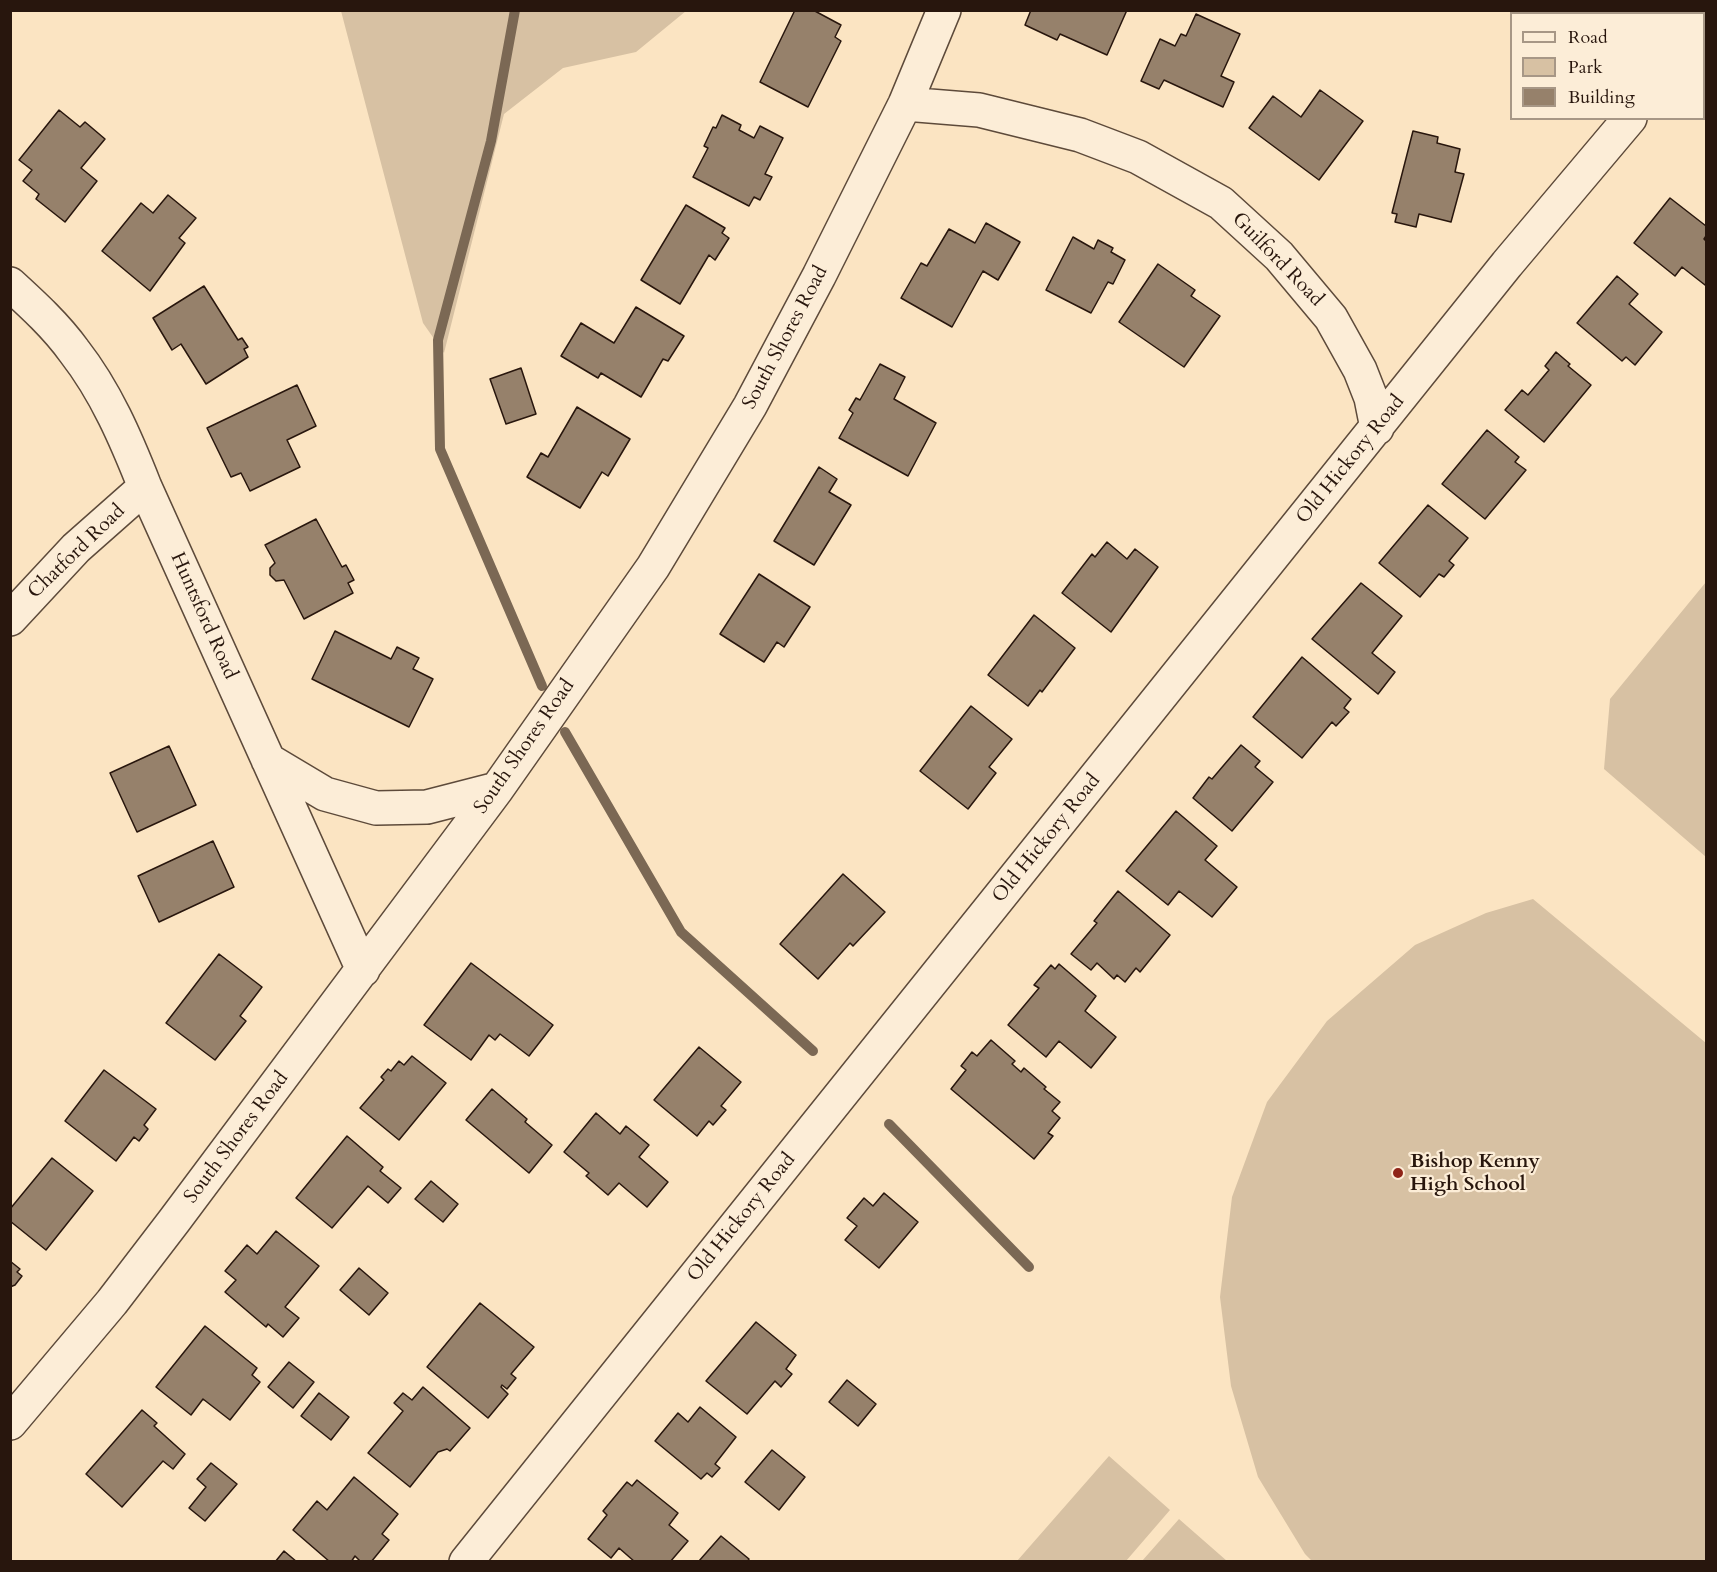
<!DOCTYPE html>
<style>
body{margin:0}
#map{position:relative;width:1717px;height:1572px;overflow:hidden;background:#fbe4c2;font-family:Cardo,serif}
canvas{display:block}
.frame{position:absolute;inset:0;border:12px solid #28160d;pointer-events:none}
.legend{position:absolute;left:1510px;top:12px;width:195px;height:108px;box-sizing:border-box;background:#fcedd7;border:2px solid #a79786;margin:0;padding:8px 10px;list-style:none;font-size:18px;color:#28160d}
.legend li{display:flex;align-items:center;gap:12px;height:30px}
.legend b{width:30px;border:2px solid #a79786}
</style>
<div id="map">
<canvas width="1717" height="1572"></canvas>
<div class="frame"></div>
<ul class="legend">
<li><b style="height:8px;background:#fcedd7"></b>Road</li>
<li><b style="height:16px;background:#d7c1a3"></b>Park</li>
<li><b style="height:16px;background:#96816b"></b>Building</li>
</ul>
</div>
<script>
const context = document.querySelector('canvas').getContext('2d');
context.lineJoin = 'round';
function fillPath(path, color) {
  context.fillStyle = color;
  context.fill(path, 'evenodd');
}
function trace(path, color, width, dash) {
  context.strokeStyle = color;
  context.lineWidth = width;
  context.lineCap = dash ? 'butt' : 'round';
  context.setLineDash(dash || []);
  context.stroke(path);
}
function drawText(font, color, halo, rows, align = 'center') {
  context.font = font + ' Cardo,serif';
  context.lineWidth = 4.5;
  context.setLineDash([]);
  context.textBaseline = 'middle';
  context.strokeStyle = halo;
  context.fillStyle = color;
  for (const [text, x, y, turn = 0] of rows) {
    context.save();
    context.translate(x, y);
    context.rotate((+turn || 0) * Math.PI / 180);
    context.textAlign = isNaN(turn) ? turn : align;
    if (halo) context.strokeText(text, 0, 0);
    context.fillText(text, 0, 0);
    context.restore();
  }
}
fillPath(new Path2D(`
 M341,11H686L636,52L563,68L504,114L444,353L423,323Z
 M1706,582V857L1604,769L1610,699Z
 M1533,899L1706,1043V1561H1312L1305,1554L1258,1477L1231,1386L1220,1297L1232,1197L1267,1102L1327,1021L1415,945L1486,913Z
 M1109,1456L1170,1510L1126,1561H1017Z
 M1179,1519L1227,1561H1142Z`), '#d7c1a3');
trace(new Path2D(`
 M515,10L491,141L438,340L440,449L542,686
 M565,732L681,932L813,1051
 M889,1124L1029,1267`), '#7b6854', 10);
const building = new Path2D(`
 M795,10H813L841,25L835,37L841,41L808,107L760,82Z
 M1031,10H1127L1107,55L1060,34L1057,40L1025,25Z
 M1196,14L1240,34L1221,76L1234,82L1223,107L1164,80L1159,89L1141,81L1160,39L1175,46L1181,34L1186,36Z
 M1320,90L1363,121L1319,180L1249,128L1273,96L1301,117Z
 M59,110L80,127L85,122L105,139L81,168L97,181L65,222L36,199L39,194L23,181L32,170L19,160Z
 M722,115L741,125L739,130L754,138L760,126L783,138L765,174L772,177L760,200L754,197L749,206L693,177L708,148L704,146L713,127L716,128Z
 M1413,131L1438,137L1437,143L1460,149L1455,172L1464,174L1451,222L1419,214L1416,227L1395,222L1397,214L1392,213Z
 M168,195L196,218L179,238L185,243L150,291L102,251L141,203L153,213Z
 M1670,198L1706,226V236L1704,239L1706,241V283L1705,285L1682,267L1675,276L1634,243Z
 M686,205L725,228L722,233L729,238L715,260L709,255L680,304L641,280Z
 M986,223L1020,242L998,280L983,271L952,327L901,298L921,263L927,266L949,229L975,243Z
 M1073,237L1094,249L1098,240L1113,248L1111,252L1125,260L1113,284L1108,282L1091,313L1046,290Z
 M1158,264L1195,290L1191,296L1220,316L1184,367L1119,322Z
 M1617,276L1638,294L1629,304L1662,332L1635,365L1626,357L1622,361L1577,323Z
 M204,286L238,340L242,338L248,347L244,349L248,357L206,384L181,344L172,350L153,318Z
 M636,307L684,336L668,361L663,359L641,397L601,373L598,378L561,356L581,323L614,343Z
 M1556,352L1570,364L1568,366L1591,385L1544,442L1505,410L1522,390L1528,395L1549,370L1545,366Z
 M880,364L905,377L894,399L936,423L908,476L839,438L853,413L849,410L856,398L860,400Z
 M521,368L536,414L506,424L490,379Z
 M297,385L316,426L287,440L300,467L250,491L241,473L231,477L207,428Z
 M577,407L630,439L608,476L602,472L580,508L527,477L541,453L548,457Z
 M1487,430L1519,457L1515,462L1526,470L1485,519L1442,484Z
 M819,467L837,479L829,492L851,505L814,565L774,541Z
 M1428,505L1468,538L1449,561L1454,565L1444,577L1439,574L1420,597L1379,563Z
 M316,519L342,567L346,565L354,580L348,583L353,593L304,619L284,580L276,581L270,575V568L275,563L265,545Z
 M1107,542L1127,559L1135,549L1158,567L1111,632L1062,593L1092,554L1095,557Z
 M759,574L810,607L784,647L777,642L764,662L720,634Z
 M1361,583L1402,616L1372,653L1395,672L1378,694L1312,639Z
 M1034,615L1075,648L1042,692L1040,690L1028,706L988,675Z
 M335,631L391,659L397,647L419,658L413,669L433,679L409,727L312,679Z
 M1302,657L1351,699L1344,708L1349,712L1336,726L1332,722L1302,758L1253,717Z
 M971,706L1012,739L989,767L996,773L968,809L920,771Z
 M1241,745L1260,761L1255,767L1273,782L1232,831L1193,798L1209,777L1212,779Z
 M169,746L196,805L137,832L110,773Z
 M1176,811L1217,846L1205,860L1237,887L1212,917L1179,891L1168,905L1126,871Z
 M213,841L234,887L159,922L138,876Z
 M843,874L885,912L853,946L850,943L818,979L780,944Z
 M1118,891L1170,935L1140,972L1136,968L1125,982L1117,975L1114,979L1097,963L1091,970L1071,954L1097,923L1094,921Z
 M219,954L262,987L240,1016L246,1021L215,1060L166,1023Z
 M471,963L553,1025L529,1056L500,1034L495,1040L489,1035L471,1060L424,1025Z
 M1059,964L1096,996L1085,1011L1116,1037L1091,1068L1059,1041L1046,1057L1008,1025L1039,988L1034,985L1051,965L1055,969Z
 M991,1040L1015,1061L1012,1064L1021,1072L1024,1068L1046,1087L1044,1089L1060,1102L1052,1111L1060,1118L1048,1133L1053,1136L1034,1159L951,1089L966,1070L961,1066L972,1052L977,1056Z
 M699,1047L741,1082L721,1106L726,1110L713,1125L709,1121L697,1136L654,1100Z
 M412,1056L446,1083L399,1140L360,1108L384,1080L381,1077L388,1069L391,1071L399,1061L404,1065Z
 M104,1070L156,1109L144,1125L148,1129L139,1141L134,1137L116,1161L65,1121Z
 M492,1089L527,1119L525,1122L552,1145L529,1173L466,1120Z
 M596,1113L620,1134L626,1126L649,1145L639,1157L668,1182L647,1207L619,1183L608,1195L586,1176L589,1173L564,1152Z
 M347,1136L383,1167L380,1171L401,1188L388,1203L368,1186L332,1228L296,1198Z
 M52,1158L93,1191L46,1250L10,1221V1209Z
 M431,1181L458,1204L443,1222L415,1199Z
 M884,1193L918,1222L879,1268L845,1240L857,1226L847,1218L864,1198L873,1206Z
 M276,1231L319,1266L285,1307L299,1318L283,1337L268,1324L266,1327L225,1292L236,1280L225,1271L247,1245L257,1254Z
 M10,1261L20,1269L17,1272L22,1276L15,1285L10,1287Z
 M359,1268L388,1293L369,1315L340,1290Z
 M480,1303L534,1347L511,1374L516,1378L507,1389L502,1385L501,1387L508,1394L488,1418L427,1367Z
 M756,1322L796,1355L786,1369L792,1374L781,1387L775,1381L747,1414L706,1381Z
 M205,1326L257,1368L252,1375L260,1382L230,1420L203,1399L191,1415L156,1387Z
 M289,1362L314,1382L293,1408L268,1387Z
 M847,1380L876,1404L858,1426L829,1402Z
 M423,1387L470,1428L450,1451L447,1449L438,1452L410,1487L368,1453L403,1411L394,1403L403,1393L412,1400Z
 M319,1393L349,1417L331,1440L301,1416Z
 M700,1407L736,1437L715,1464L720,1468L712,1477L707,1473L701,1479L655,1441L678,1413L688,1422Z
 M142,1410L157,1423L154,1426L185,1454L173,1469L163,1461L122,1507L86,1474Z
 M772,1450L805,1477L779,1510L745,1482Z
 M211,1463L237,1484L205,1521L189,1508L206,1487L197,1479Z
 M354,1477L398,1514L382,1534L389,1540L371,1562H361L355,1556L351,1562H330L293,1530L317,1501L327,1510Z
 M637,1480L678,1513L669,1525L688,1541L670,1562H635L619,1548L611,1558L588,1539L607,1515L603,1511L627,1482L632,1486Z
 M721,1536L749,1559L747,1562L699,1561Z
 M284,1551L297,1562H275Z`);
fillPath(building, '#96816b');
trace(building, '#28160d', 1.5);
const minor = new Path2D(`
 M1696,14L1697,10
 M905,104L979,110L1080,135L1138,157L1221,203L1279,256L1331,318L1360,370L1371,398L1377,428
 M10,284C33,305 56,326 74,351C106,392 126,439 145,487L363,970
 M10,619L76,548L145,487
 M268,760L325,794L376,808L427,807L497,789
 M10,1423L112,1302L174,1221L497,789L653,567L750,406L819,276L905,104L944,10
 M466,1562L1507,264L1630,118`);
trace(minor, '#5d4a3a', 36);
trace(minor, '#fcedd7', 33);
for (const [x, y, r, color] of [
 [1398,1173,6,"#8f2418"]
]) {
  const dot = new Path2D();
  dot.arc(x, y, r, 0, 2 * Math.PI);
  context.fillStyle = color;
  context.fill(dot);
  trace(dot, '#fcedd7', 2);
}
drawText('20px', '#28160d', '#fcedd7', [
 ["Guilford Road",1277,260,46],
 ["South Shores Road",786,338,-62],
 ["Old Hickory Road",1351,460,-51],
 ["Chatford Road",77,552,-44],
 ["Huntsford Road",203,616,66],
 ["South Shores Road",525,747,-55],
 ["Old Hickory Road",1047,839,-51],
 ["South Shores Road",237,1138,-53],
 ["Old Hickory Road",742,1218,-51]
]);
drawText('bold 20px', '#28160d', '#fcedd7', [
 ["Bishop Kenny",1410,1162],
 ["High School",1410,1185]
], 'left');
</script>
